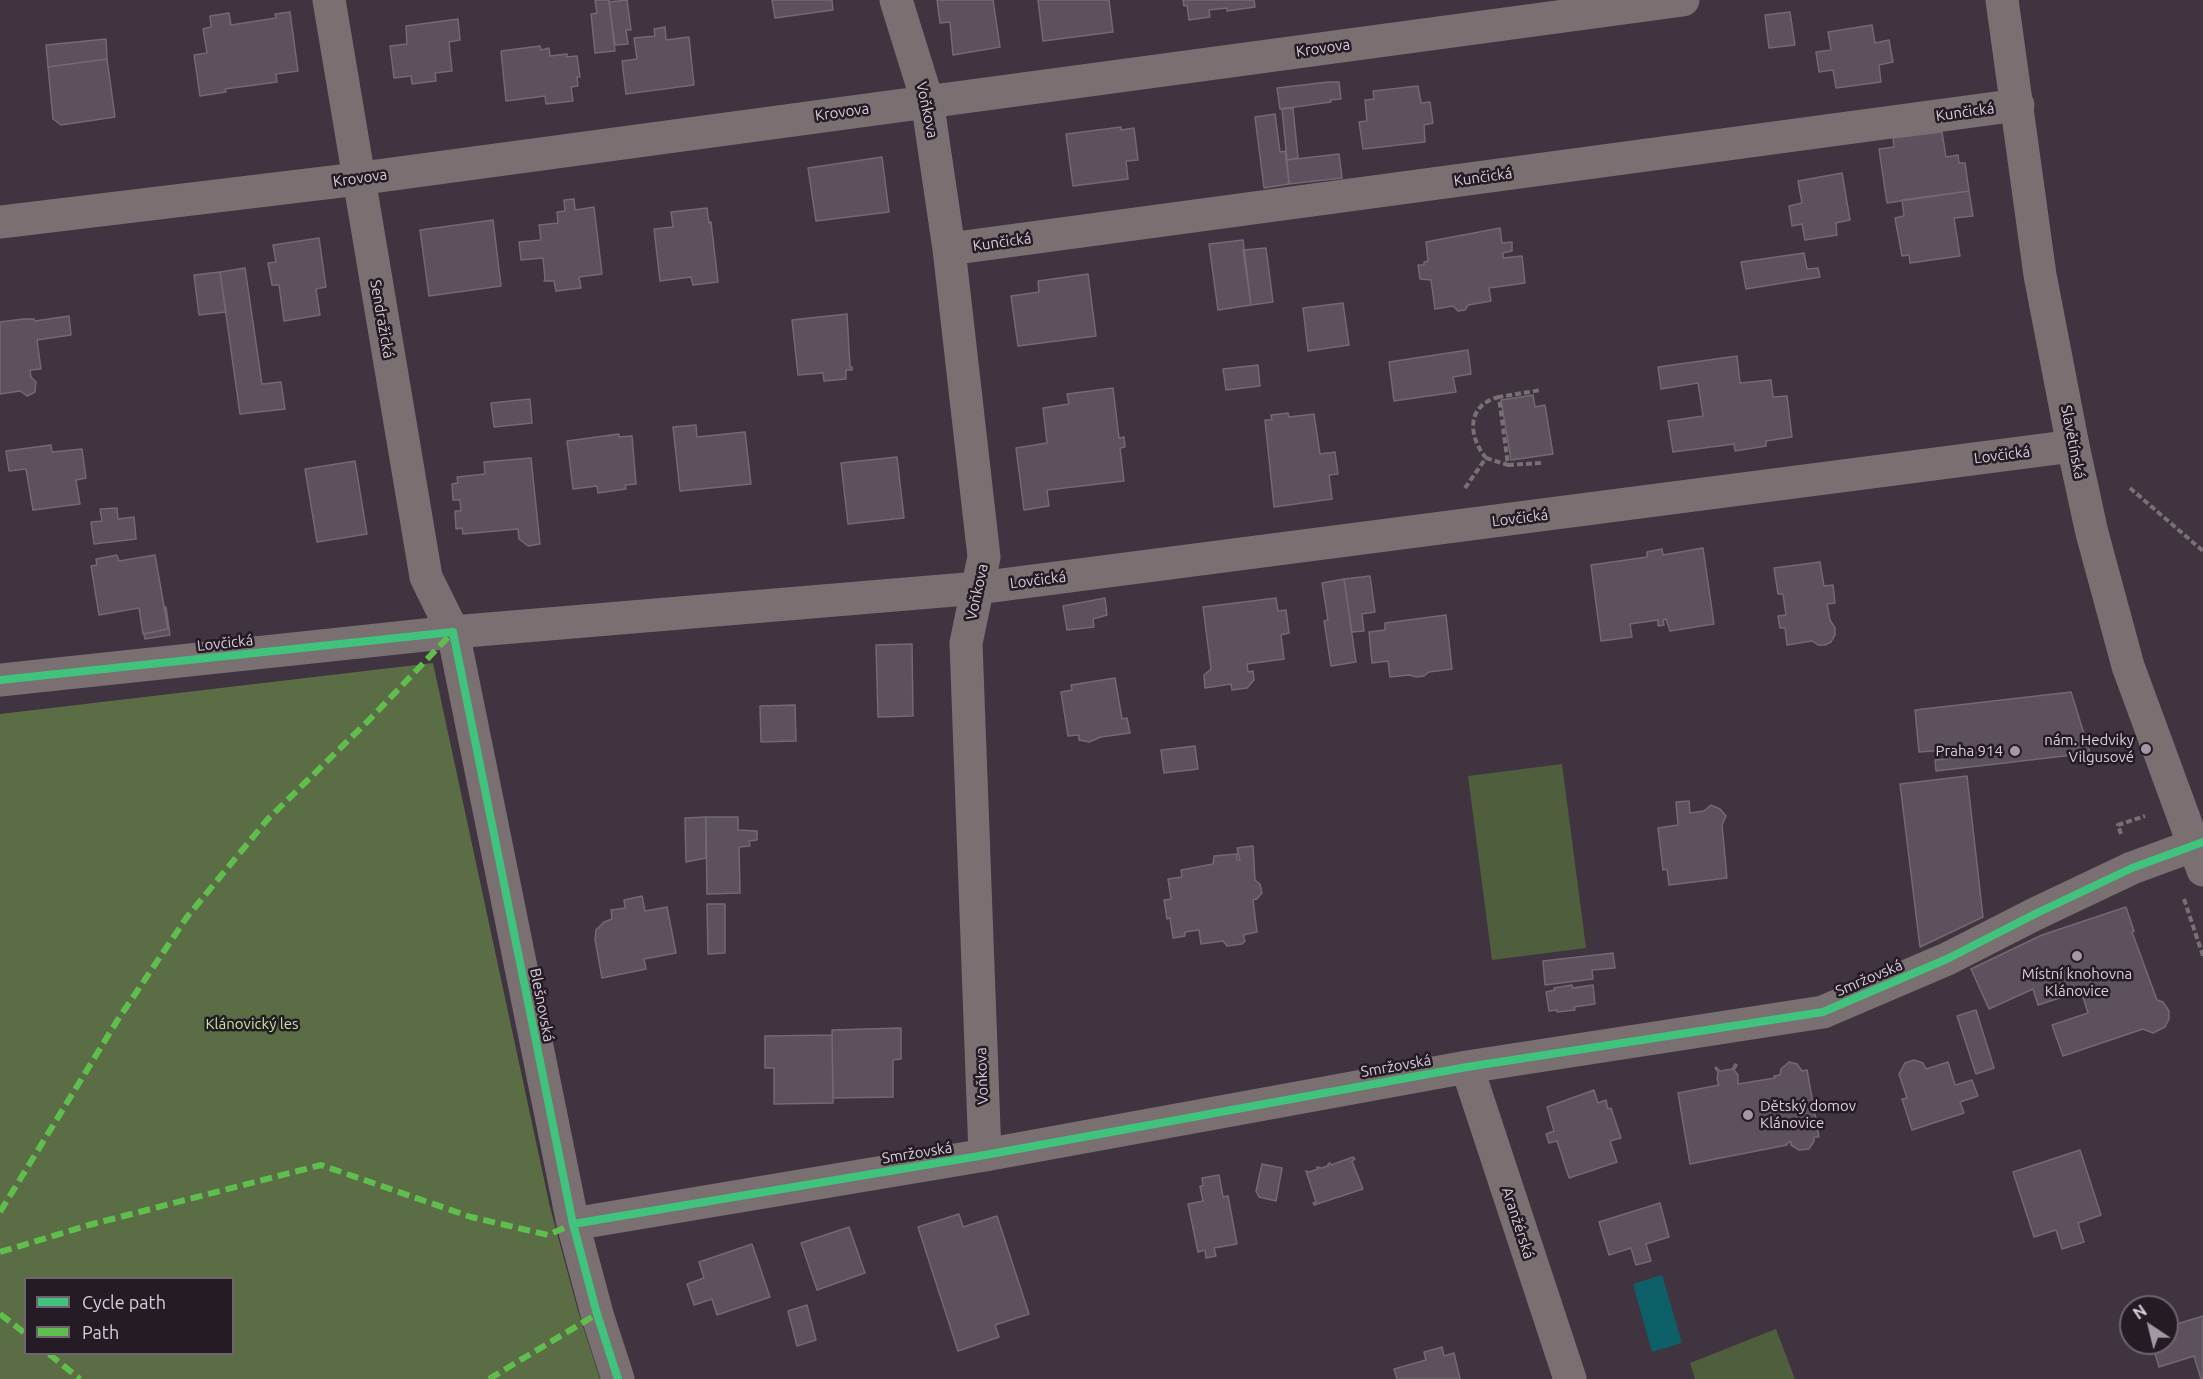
<!DOCTYPE html>
<meta charset="utf-8">
<style>
body{margin:0}
#map{position:relative;width:2203px;height:1379px;overflow:hidden;background:#403440;font-family:Ubuntu,sans-serif}
canvas{display:block}
.legend{position:absolute;left:24px;top:1277px;width:210px;height:78px;box-sizing:border-box;background:#251b25;border:2px solid #6e636e;margin:0;padding:8px 10px;list-style:none;font-size:18px;color:#dccedc}
.legend li{display:flex;align-items:center;gap:12px;height:30px}
.legend b{width:30px;border:2px solid #6e636e}
.north{position:absolute;left:2119px;top:1295px;width:60px;height:60px;box-sizing:border-box;background:#251b25;border:2px solid #6e636e;border-radius:50%;rotate:325deg;font-size:16px;font-weight:700;line-height:24px;text-align:center;color:#dccedc}
.north::after{content:'';display:block;margin:auto;width:21px;height:27px;background:#a598a5;clip-path:polygon(50% 0,100% 100%,50% 72%,0 100%)}
</style>
<div id="map">
<canvas width="2203" height="1379"></canvas>
<ul class="legend">
<li><b style="height:8px;background:#40c37c"></b>Cycle path</li>
<li><b style="height:8px;background:#5fbe4e"></b>Path</li>
</ul>
<div class="north">N</div>
</div>
<script>
const context = document.querySelector('canvas').getContext('2d');
context.lineJoin = 'round';
function fillPath(path, color) {
  context.fillStyle = color;
  context.fill(path, 'evenodd');
}
function trace(path, color, width, dash) {
  context.strokeStyle = color;
  context.lineWidth = width;
  context.lineCap = dash ? 'butt' : 'round';
  context.setLineDash(dash || []);
  context.stroke(path);
}
function drawText(font, color, halo, rows, align = 'center') {
  context.font = font + ' Ubuntu,sans-serif';
  context.lineWidth = 5;
  context.setLineDash([]);
  context.textBaseline = 'middle';
  context.strokeStyle = halo;
  context.fillStyle = color;
  for (const [text, x, y, turn = 0] of rows) {
    context.save();
    context.translate(x, y);
    context.rotate((+turn || 0) * Math.PI / 180);
    context.textAlign = isNaN(turn) ? turn : align;
    if (halo) context.strokeText(text, 0, 0);
    context.fillText(text, 0, 0);
    context.restore();
  }
}
fillPath(new Path2D(`
 M1562,764L1586,948L1492,960L1468,776Z
 M1776,1329L1795,1379H1695L1690,1363Z`), '#4f5e3d');
fillPath(new Path2D(`
 M433,663L550,1207L578,1311L600,1379H0V714ZM26,1278H232V1354H26Z`), '#5b6d45');
fillPath(new Path2D(`
 M1662,1275L1682,1343L1652,1352L1633,1284Z`), '#0d5f68');
const building = new Path2D(`
 M595,0H609L615,51L595,53L591,14L597,13Z
 M627,0L631,30H626L628,44L615,45L609,2Z
 M772,0H832L833,10L775,18Z
 M937,0H993L1000,47L953,55L950,22L940,23Z
 M1038,0H1109L1113,32L1043,41Z
 M1183,0H1254L1255,7L1227,11V8L1209,10L1210,17L1189,20L1187,5L1184,6Z
 M290,12L298,71L276,74L277,82L225,89L226,92L200,96L194,55L207,53L203,29L211,27L210,16L229,13L231,25L276,18L275,14Z
 M1790,12L1795,45L1769,48L1765,15Z
 M458,19L460,40L449,42L452,71L435,73L436,81L412,84L411,76L394,78L390,46L407,44L406,26Z
 M1872,25L1875,43L1889,40L1893,62L1879,65L1881,82L1836,88L1833,70L1819,72L1816,52L1831,50L1828,32Z
 M665,27L666,40L689,37L694,85L626,94L622,61L637,59L634,38L655,36L654,29Z
 M106,39L107,59L48,67L46,45Z
 M540,46L541,50L549,48L550,56L567,54V57L577,56L580,77H577L578,86L571,87L573,101L546,104L545,96L506,101L501,51Z
 M107,59L115,117L61,125L53,119L48,67Z
 M1328,82H1339L1341,99L1330,100L1331,102L1280,109L1277,88Z
 M1418,86L1421,103L1430,102L1433,123L1424,125L1425,142L1363,149L1359,122L1367,121L1365,100L1374,99L1373,91Z
 M1293,108L1298,158L1287,160L1282,109Z
 M1275,114L1280,152L1285,151L1289,184L1264,188L1255,117Z
 M1121,127V130L1134,128L1138,160L1126,161L1128,179L1073,186L1066,134Z
 M1942,132L1946,157L1958,155L1959,163H1965L1969,191L1887,203L1879,149L1894,147L1893,138Z
 M1339,154L1342,178L1289,184L1287,160Z
 M882,157L889,212L816,221L808,168Z
 M1842,173L1850,220L1836,223L1837,235L1805,240L1802,224L1792,226L1789,206L1802,203L1798,181Z
 M1969,191L1973,216L1954,218L1960,256L1910,263L1909,255L1902,256L1895,218L1904,216L1902,200Z
 M574,199L575,210L594,207L602,274L579,277L581,288L556,291L554,281H544L545,279L543,258L521,260L519,242L541,240L539,225L558,223L557,212L565,211L564,200Z
 M707,208L709,223L711,222L718,282L693,285L691,277L660,281L654,229L673,227L671,212Z
 M493,220L501,286L429,296L420,230Z
 M1500,228L1502,243L1512,242V251L1503,253V258L1522,256L1525,283L1489,288L1491,301L1468,305L1465,310L1458,311L1453,306L1435,309L1431,280L1420,279L1418,265H1424V262L1428,261L1426,242Z
 M319,238L326,287L316,289L320,315L284,321L279,285H272L268,263L276,262L273,245Z
 M1243,240L1251,305L1218,310L1209,244Z
 M1266,248L1273,302L1251,305L1243,250Z
 M1804,253L1807,269L1818,268L1820,277L1746,289L1741,262Z
 M245,268L262,384L281,382L285,409L240,414L220,272Z
 M220,272L226,312L199,315L194,275Z
 M1088,274L1096,336L1018,346L1011,296L1039,292L1038,281Z
 M1343,303L1349,345L1308,351L1303,308Z
 M847,314L850,367H852V370H846V379L824,381L823,373L798,375L792,320Z
 M69,316L71,335L37,340L41,369L30,370L31,377L36,382L35,392L27,396L20,391L0,394V322L23,319H34L35,321Z
 M1468,350L1471,374L1453,377L1456,392L1394,401L1389,362Z
 M1737,356L1740,383L1771,380L1773,397L1787,396L1792,437L1766,441V446L1735,451L1734,444L1673,452L1668,421L1703,416L1698,383L1661,389L1658,367Z
 M1258,365L1260,386L1226,390L1223,369Z
 M1113,388L1119,438L1124,437L1125,447L1120,448L1124,481L1047,490L1049,506L1024,510L1016,448L1047,443L1043,408L1069,404L1067,394Z
 M1533,395L1535,407L1545,405L1553,454L1511,460L1501,400Z
 M530,399L532,423L494,427L491,403Z
 M1288,413L1289,417L1314,414L1320,454L1335,452L1338,474L1329,475L1332,499L1274,507L1265,420H1272L1271,415Z
 M696,425L697,437L745,432L751,484L680,491L673,427Z
 M619,434V437L632,436L636,484L625,485L626,489L598,493L597,486L573,489L567,441Z
 M51,445L52,452L82,449L86,478L76,480L80,504L33,510L26,469L9,471L6,451Z
 M897,457L904,518L848,524L841,463Z
 M531,458L540,544L528,546L519,539L518,529L463,534L462,528L456,529L455,511H461L460,500H453L452,484L458,483L457,477L485,474L484,462Z
 M355,461L367,534L317,542L305,469Z
 M117,508L118,519L134,517L136,539L94,544L91,522L102,521L100,509Z
 M1703,548L1714,624L1670,631L1666,619L1663,620L1664,625L1658,626V620L1630,624L1632,637L1601,641L1591,565L1647,557V552L1662,549L1663,555Z
 M117,555L119,561L155,555L168,629L143,634L139,608L99,615L91,566L97,565L96,559Z
 M1820,562L1824,586L1833,585L1835,603L1827,604L1830,620L1835,628V635L1831,642L1825,645H1818L1812,641L1787,645L1785,628H1780L1778,616L1786,615L1783,594H1778L1774,568Z
 M1370,576L1375,612L1362,614L1364,631L1352,632L1344,579Z
 M1344,579L1356,662L1331,666L1324,621L1328,620L1322,583Z
 M1105,598L1107,615L1093,619L1094,627L1067,630L1063,606Z
 M1276,598L1278,611L1286,610L1289,633L1281,635L1284,659L1247,664L1248,672L1253,671L1254,680L1247,688L1232,690L1231,684L1205,688L1204,675L1211,669L1203,607Z
 M164,607H166L170,635L145,639L144,634L168,629Z
 M1446,615L1452,669L1429,672L1424,676L1416,677L1409,675L1390,677L1388,661L1372,663L1369,632L1385,630V623Z
 M912,644L913,716L878,717L876,645Z
 M1115,678L1122,719L1127,718L1130,733L1101,737L1089,742L1079,740V735L1068,736L1061,692L1072,690L1071,685Z
 M2071,692L2090,753L1936,771L1935,760L1947,759L1946,750L1919,752L1915,710Z
 M795,705L796,741L761,742L760,706Z
 M1195,746L1198,769L1164,773L1161,750Z
 M1967,776L1983,917L1920,947L1900,784Z
 M1689,801L1690,813L1704,811L1711,805L1720,809L1726,816L1722,825L1727,878L1669,885L1667,869L1663,870L1658,828L1678,825L1676,802Z
 M706,817H738V830L757,831V840L749,841L750,846L739,847L740,893L707,894Z
 M706,817V858L686,862L685,818Z
 M1253,846L1255,880L1260,884L1262,893L1257,899L1253,900L1257,932L1243,935L1245,941L1242,944L1227,946L1223,941L1201,944L1199,930L1185,932V936L1173,938L1170,918L1167,919L1164,900L1171,899L1168,879L1182,877L1181,870L1213,864L1214,856L1237,854V860H1240L1237,848Z
 M642,896L645,911L667,907L676,953L644,959L646,969L602,978L595,939L596,930L604,922L612,919L611,910L625,908L624,900Z
 M707,904H725V953L708,954Z
 M2126,907L2134,931L2132,932L2157,1000L2163,1002L2169,1011V1019L2165,1027L2153,1033L2143,1029L2063,1056L2052,1025L2088,1013L2081,991L2038,1005L2033,989L1989,1009L1971,969L2042,935Z
 M1613,953L1615,968L1592,970L1593,979L1545,985L1543,961Z
 M1572,985L1573,988L1593,985L1595,1004L1574,1007L1575,1010L1557,1012V1010L1549,1011L1546,992L1555,990L1554,988Z
 M1976,1010L1994,1068L1976,1074L1957,1016Z
 M901,1028V1059L893,1060V1097L833,1098L832,1030Z
 M832,1035L833,1103L774,1104V1068H765V1036Z
 M1914,1060L1923,1063L1926,1069L1948,1062L1955,1085L1972,1080L1978,1096L1960,1102L1964,1113L1912,1130L1902,1099L1907,1098L1899,1074L1905,1063Z
 M1789,1062L1797,1064L1802,1071L1807,1070L1819,1137H1814V1141L1809,1149L1799,1150L1791,1145V1142L1787,1143V1145L1690,1164L1678,1093L1719,1085L1717,1079L1718,1072L1715,1068L1716,1067L1720,1071L1732,1069L1735,1064L1737,1065L1734,1070L1738,1075V1084L1775,1078L1774,1076L1780,1075L1781,1069Z
 M1594,1090L1598,1103L1606,1100L1608,1109L1611,1108L1621,1138L1610,1141L1617,1162L1569,1178L1557,1141L1549,1143L1546,1134L1554,1131L1547,1107Z
 M2080,1150L2101,1215L2078,1223L2084,1242L2062,1249L2056,1230L2034,1237L2013,1172Z
 M1353,1157L1355,1159L1352,1161L1363,1189L1314,1205L1313,1203L1316,1202L1306,1171L1309,1172L1318,1169L1317,1167L1321,1168L1328,1166V1164L1330,1163L1331,1165Z
 M1262,1164L1282,1168L1276,1201L1259,1197L1256,1191Z
 M1219,1175L1223,1197L1228,1196L1237,1244L1214,1248L1216,1256L1206,1258L1205,1250L1198,1252L1188,1204L1203,1201L1200,1186H1203L1202,1178Z
 M1660,1203L1669,1237L1646,1244L1651,1261L1636,1265L1631,1248L1609,1255L1599,1222Z
 M959,1214L963,1227L997,1216L1029,1314L995,1325L999,1337L958,1351L918,1227Z
 M849,1227L865,1273L817,1290L801,1243Z
 M752,1244L770,1297L717,1315L712,1299L694,1305L687,1284L704,1278L699,1262Z
 M807,1305L816,1340L797,1346L788,1311Z
 M2203,1316V1379H2201L2194,1356L2159,1367L2152,1343H2167V1327Z
 M1442,1347L1444,1356L1454,1353L1460,1379H1397L1394,1369L1426,1360L1424,1352Z`);
fillPath(building, '#5d515d');
trace(building, '#736973', 1.5);
trace(new Path2D(`
 M1486,458L1508,465L1499,397L1541,390
 M1508,465L1541,463
 M1465,488L1486,458C1468,436 1466,405 1499,397
 M2130,488L2203,551
 M2121,834L2118,825L2145,816
 M2184,899L2203,956`), '#787073', 4, [6, 3]);
trace(new Path2D(`
 M329,0L426,577L453,632L573,1224L597,1314L618,1379
 M896,0L927,100L949,249L984,557L966,643L985,1155
 M0,222L341,181L1683,0
 M949,249L2018,105
 M0,680L453,632L978,588L2073,446
 M1467,1067L1570,1379
 M573,1224L985,1155L1467,1067L1823,1012L1947,959L2035,914L2132,868L2203,842`), '#7a7072', 33);
trace(new Path2D(`
 M2002,0L2040,275L2073,446L2092,533L2128,666L2203,870`), '#7a7072', 33);
trace(new Path2D(`
 M0,1212L117,1021L187,917L267,820L370,719L453,632
 M0,1252L89,1225L321,1165L471,1217L548,1235L573,1224
 M0,1314L26,1334
 M49,1354L80,1379
 M489,1379L597,1314`), '#5fbe4e', 6, [12, 6]);
trace(new Path2D(`
 M0,680L453,632L573,1224L597,1314L618,1379
 M573,1224L985,1155L1467,1067L1823,1012L1947,959L2035,914L2132,868L2203,842`), '#40c37c', 8);
for (const [x, y, r, color] of [
 [2146,749,6,"#a598a5"],
 [2015,751,6,"#a598a5"],
 [2077,956,6,"#a598a5"],
 [1748,1115,6,"#a598a5"]
]) {
  const dot = new Path2D();
  dot.arc(x, y, r, 0, 2 * Math.PI);
  context.fillStyle = color;
  context.fill(dot);
  trace(dot, '#251b25', 2);
}
drawText('15px', '#dccedc', '#251b25', [
 ["Krovova",1323,48,-8],
 ["Voňkova",927,110,78],
 ["Krovova",842,112,-8],
 ["Kunčická",1965,112,-8],
 ["Kunčická",1483,177,-8],
 ["Krovova",360,178,-8],
 ["Kunčická",1002,242,-8],
 ["Sendražická",382,319,80],
 ["Slavětínská",2073,442,79],
 ["Lovčická",2002,455,-7],
 ["Lovčická",1520,518,-7],
 ["Lovčická",1038,580,-7],
 ["Voňkova",977,592,-78],
 ["Lovčická",225,643,-6],
 ["Smržovská",1869,978,-23],
 ["Blešnovská",542,1005,79],
 ["Smržovská",1396,1066,-10],
 ["Voňkova",982,1076,-92],
 ["Smržovská",917,1153,-9],
 ["Aranžérská",1518,1223,72]
]);
drawText('15px', '#dccedc', '#251b25', [
 ["nám. Hedviky",2134,740],
 ["Vilgusové",2134,757],
 ["Praha 914",2003,751],
 ["Místní knohovna",2077,974,"center"],
 ["Klánovice",2077,991,"center"],
 ["Dětský domov",1760,1106,"left"],
 ["Klánovice",1760,1123,"left"]
], 'right');
drawText('15px', '#c3e79c', '#251b25', [
 ["Klánovický les",252,1024]
]);
</script>
